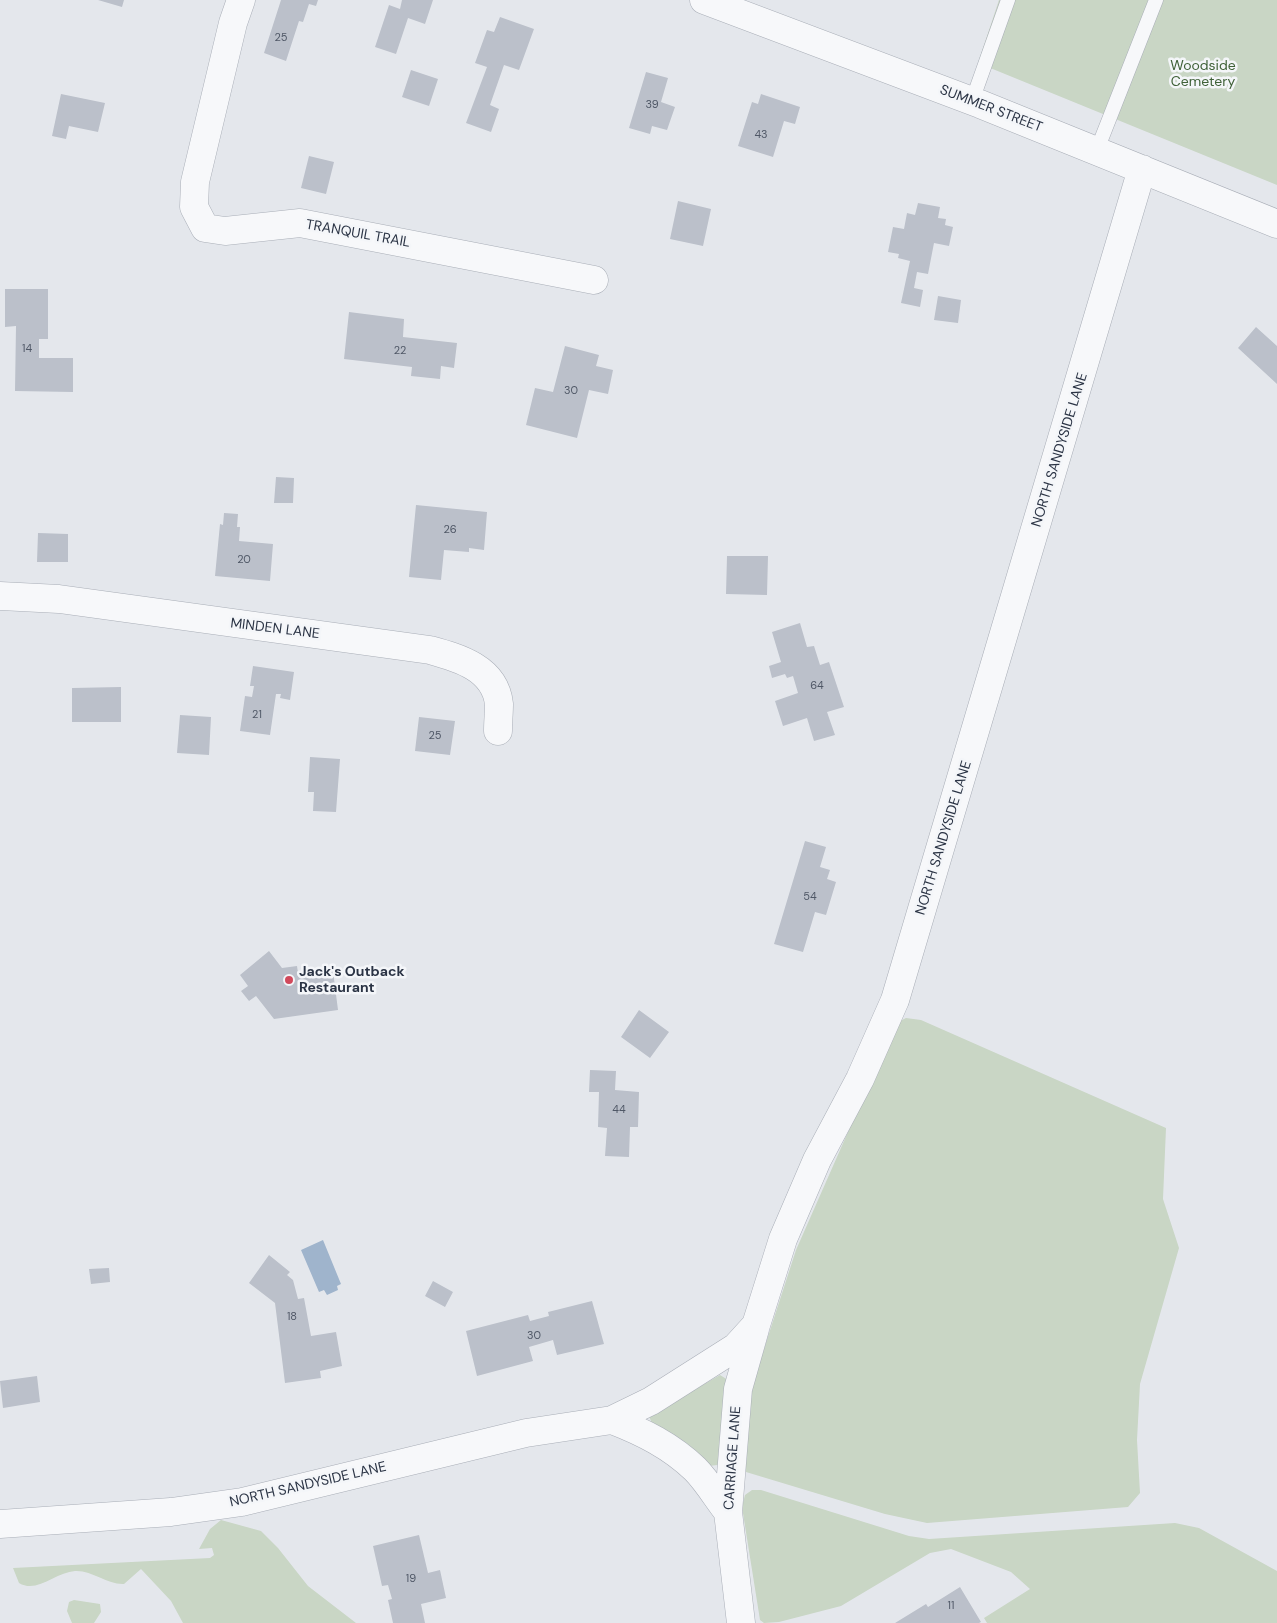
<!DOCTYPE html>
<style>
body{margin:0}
canvas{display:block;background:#e4e7ec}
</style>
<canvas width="1277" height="1623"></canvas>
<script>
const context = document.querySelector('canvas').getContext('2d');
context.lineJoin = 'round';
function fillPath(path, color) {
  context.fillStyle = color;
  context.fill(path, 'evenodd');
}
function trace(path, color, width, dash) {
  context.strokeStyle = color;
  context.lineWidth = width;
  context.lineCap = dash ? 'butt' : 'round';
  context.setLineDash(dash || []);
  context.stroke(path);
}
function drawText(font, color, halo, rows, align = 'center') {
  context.font = font + ' "DM Sans",sans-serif';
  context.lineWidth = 5;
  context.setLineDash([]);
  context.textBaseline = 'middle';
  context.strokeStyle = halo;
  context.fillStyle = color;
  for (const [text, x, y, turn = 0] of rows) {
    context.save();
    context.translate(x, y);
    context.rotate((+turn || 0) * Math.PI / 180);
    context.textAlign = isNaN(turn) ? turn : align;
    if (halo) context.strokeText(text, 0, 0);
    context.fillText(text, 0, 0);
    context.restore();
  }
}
fillPath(new Path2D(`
 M999,0H1277V185L978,63Z
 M906,1018L921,1020L1166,1128L1163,1199L1179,1248L1140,1384L1137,1440L1140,1493L1128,1507L927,1523L885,1514L746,1472L744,1453L753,1383L796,1250L896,1023Z
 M720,1375L728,1380L722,1461L718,1465L708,1466L653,1426L649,1416Z
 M752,1490H761L909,1536L929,1539L1175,1523L1199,1528L1277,1571V1623H987L984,1618L1030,1589L1011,1572L951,1549L930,1553L841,1606L779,1622L764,1623L760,1620L742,1507L745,1495Z
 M221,1520L261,1531L278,1548L308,1586L356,1623H183L171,1601L141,1569L124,1584C108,1585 92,1570 75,1571C56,1572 37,1594 19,1583L13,1568L210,1558L214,1555L212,1548L199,1549L210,1529Z
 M74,1600L100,1604L101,1612L94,1623H72L67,1611L69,1602Z`), '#c9d6c5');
fillPath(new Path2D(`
 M323,1240L341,1284L337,1286L338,1290L327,1295L324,1290L319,1292L301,1250Z`), '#9fb4cc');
fillPath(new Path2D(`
 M98,0H124L122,7Z
 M281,0H318L316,6L309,4L303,22L299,21L286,61L264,53Z
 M402,0H433L425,24L408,18L396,54L375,47L389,5L400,9Z
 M500,17L534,29L519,70L504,65L490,105L499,109L491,132L466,123L487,67L475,63L487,30L494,32Z
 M411,70L438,79L429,106L402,97Z
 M646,72L668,78L661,102L675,107L667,130L652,126L650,134L629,128Z
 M61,94L105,103L98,132L69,126L66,139L52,136Z
 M761,94L800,107L795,124L784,121L773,157L738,146L752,102L758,104Z
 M309,156L334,162L326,194L301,188Z
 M678,201L711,209L703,246L670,239Z
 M918,203L940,207L938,218L946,219L945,225L953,227L949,246L934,243L928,274L917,272L914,288L923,290L920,307L901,303L910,261L898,258L899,254L888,252L893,227L904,229L907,213L915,215Z
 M5,289H48V339H39V358H73V392L15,391L16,326L5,327Z
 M938,296L961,300L958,323L934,320Z
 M349,312L404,319L403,337L457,343L454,368L441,366L440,379L411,376L412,367L344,359Z
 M1256,327L1277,346V384L1238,348Z
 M565,346L599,355L596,366L613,370L608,394L589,390L577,438L526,425L535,388L553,392Z
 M276,477L294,478L293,503H274Z
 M416,505L487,512L484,550L469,548V552L444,550L441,580L409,577Z
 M224,513L238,514L237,527H240L239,541L273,544L270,581L215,576L220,524L223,525Z
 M38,533L68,534V562H37Z
 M727,556H768L767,595L726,594Z
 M800,623L807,647L814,646L820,665L829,662L844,707L827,712L835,735L814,741L807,718L783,726L775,701L798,693L793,676L787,678L785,674L772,678L769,666L781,662L772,632Z
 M253,666L294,672L290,700L280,698L281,694H276L270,735L240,731L245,696L252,697L254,686H250Z
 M121,687V722H72V688Z
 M180,715L211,717L209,755L177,753Z
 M419,717L455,721L450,755L415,751Z
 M310,757L340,759L336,812L313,811L314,792H308Z
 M805,841L826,847L820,867L830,870L827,879L836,882L826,915L815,912L803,952L774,944Z
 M269,951L282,968L297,966L298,973L333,971L338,1010L274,1019L256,996L249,1001L241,991L248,986L240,975Z
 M639,1010L669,1032L650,1058L621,1037Z
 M590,1070L616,1071L615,1090L639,1092L638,1127H630L629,1157L605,1156L607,1128L598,1127L599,1092H589Z
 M269,1255L290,1272L287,1275L293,1280L298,1299L304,1298L311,1336L336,1332L342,1366L320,1371L321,1378L285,1383L275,1303L249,1283Z
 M109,1268L110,1282L91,1284L89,1269Z
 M433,1281L453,1292L445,1307L425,1296Z
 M592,1301L604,1344L557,1355L553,1340L529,1347L533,1361L477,1376L466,1331L528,1315L530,1321L549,1316L548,1312Z
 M37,1376L40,1402L3,1408L0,1381Z
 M419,1535L428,1573L440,1570L446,1598L421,1604L425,1623H393L388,1600L392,1599L388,1585L382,1586L373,1546Z
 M960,1587L981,1622L979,1623H895L926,1604L928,1607Z`), '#bbc0ca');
const lane = new Path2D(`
 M972,101L1008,0
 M1097,150L1156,0`);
const street = new Path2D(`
 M241,0L233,23L195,182L194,207L205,228L225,231L300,223L594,280
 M704,0L980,104L1277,224
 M0,596L59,599L430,650C459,658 495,668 499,704C499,713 498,722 498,731
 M612,1420C643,1432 671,1446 695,1469C707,1481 717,1498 728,1512
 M0,1524L171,1512L242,1502L526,1433L612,1420L651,1401L736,1347L756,1325L783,1239L817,1160L860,1079L895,1000L1142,169
 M741,1623L728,1512L738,1389L755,1329`);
trace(lane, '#a9aeb7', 15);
trace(street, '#a9aeb7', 29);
trace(lane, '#f7f8fa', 14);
trace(street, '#f7f8fa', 28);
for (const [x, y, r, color] of [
 [289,980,5,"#d1495b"]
]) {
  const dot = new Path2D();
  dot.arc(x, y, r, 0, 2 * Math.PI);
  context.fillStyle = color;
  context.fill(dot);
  trace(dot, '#f4f6f9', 2);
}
drawText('11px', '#4f5766', null, [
 ["25",281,38],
 ["39",652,105],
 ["43",761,135],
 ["14",27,349],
 ["22",400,351],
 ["30",571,391],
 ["26",450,530],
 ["20",244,560],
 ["64",817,686],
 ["21",257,715],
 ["25",435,736],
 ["54",810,897],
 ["44",619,1110],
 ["18",292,1317],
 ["30",534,1336],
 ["19",411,1579],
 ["11",951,1606]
]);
drawText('14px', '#3f6138', '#f4f6f9', [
 ["Woodside",1203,66],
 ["Cemetery",1203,82]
]);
drawText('14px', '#2b3445', '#f4f6f9', [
 ["SUMMER STREET",991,109,21],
 ["TRANQUIL TRAIL",358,234,10],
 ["NORTH SANDYSIDE LANE",1060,450,-73],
 ["MINDEN LANE",275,629,7],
 ["NORTH SANDYSIDE LANE",944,838,-73],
 ["CARRIAGE LANE",733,1458,-86],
 ["NORTH SANDYSIDE LANE",308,1485,-13]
]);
drawText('bold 14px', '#2b3445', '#f4f6f9', [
 ["Jack's Outback",299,972],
 ["Restaurant",299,988]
], 'left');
</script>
